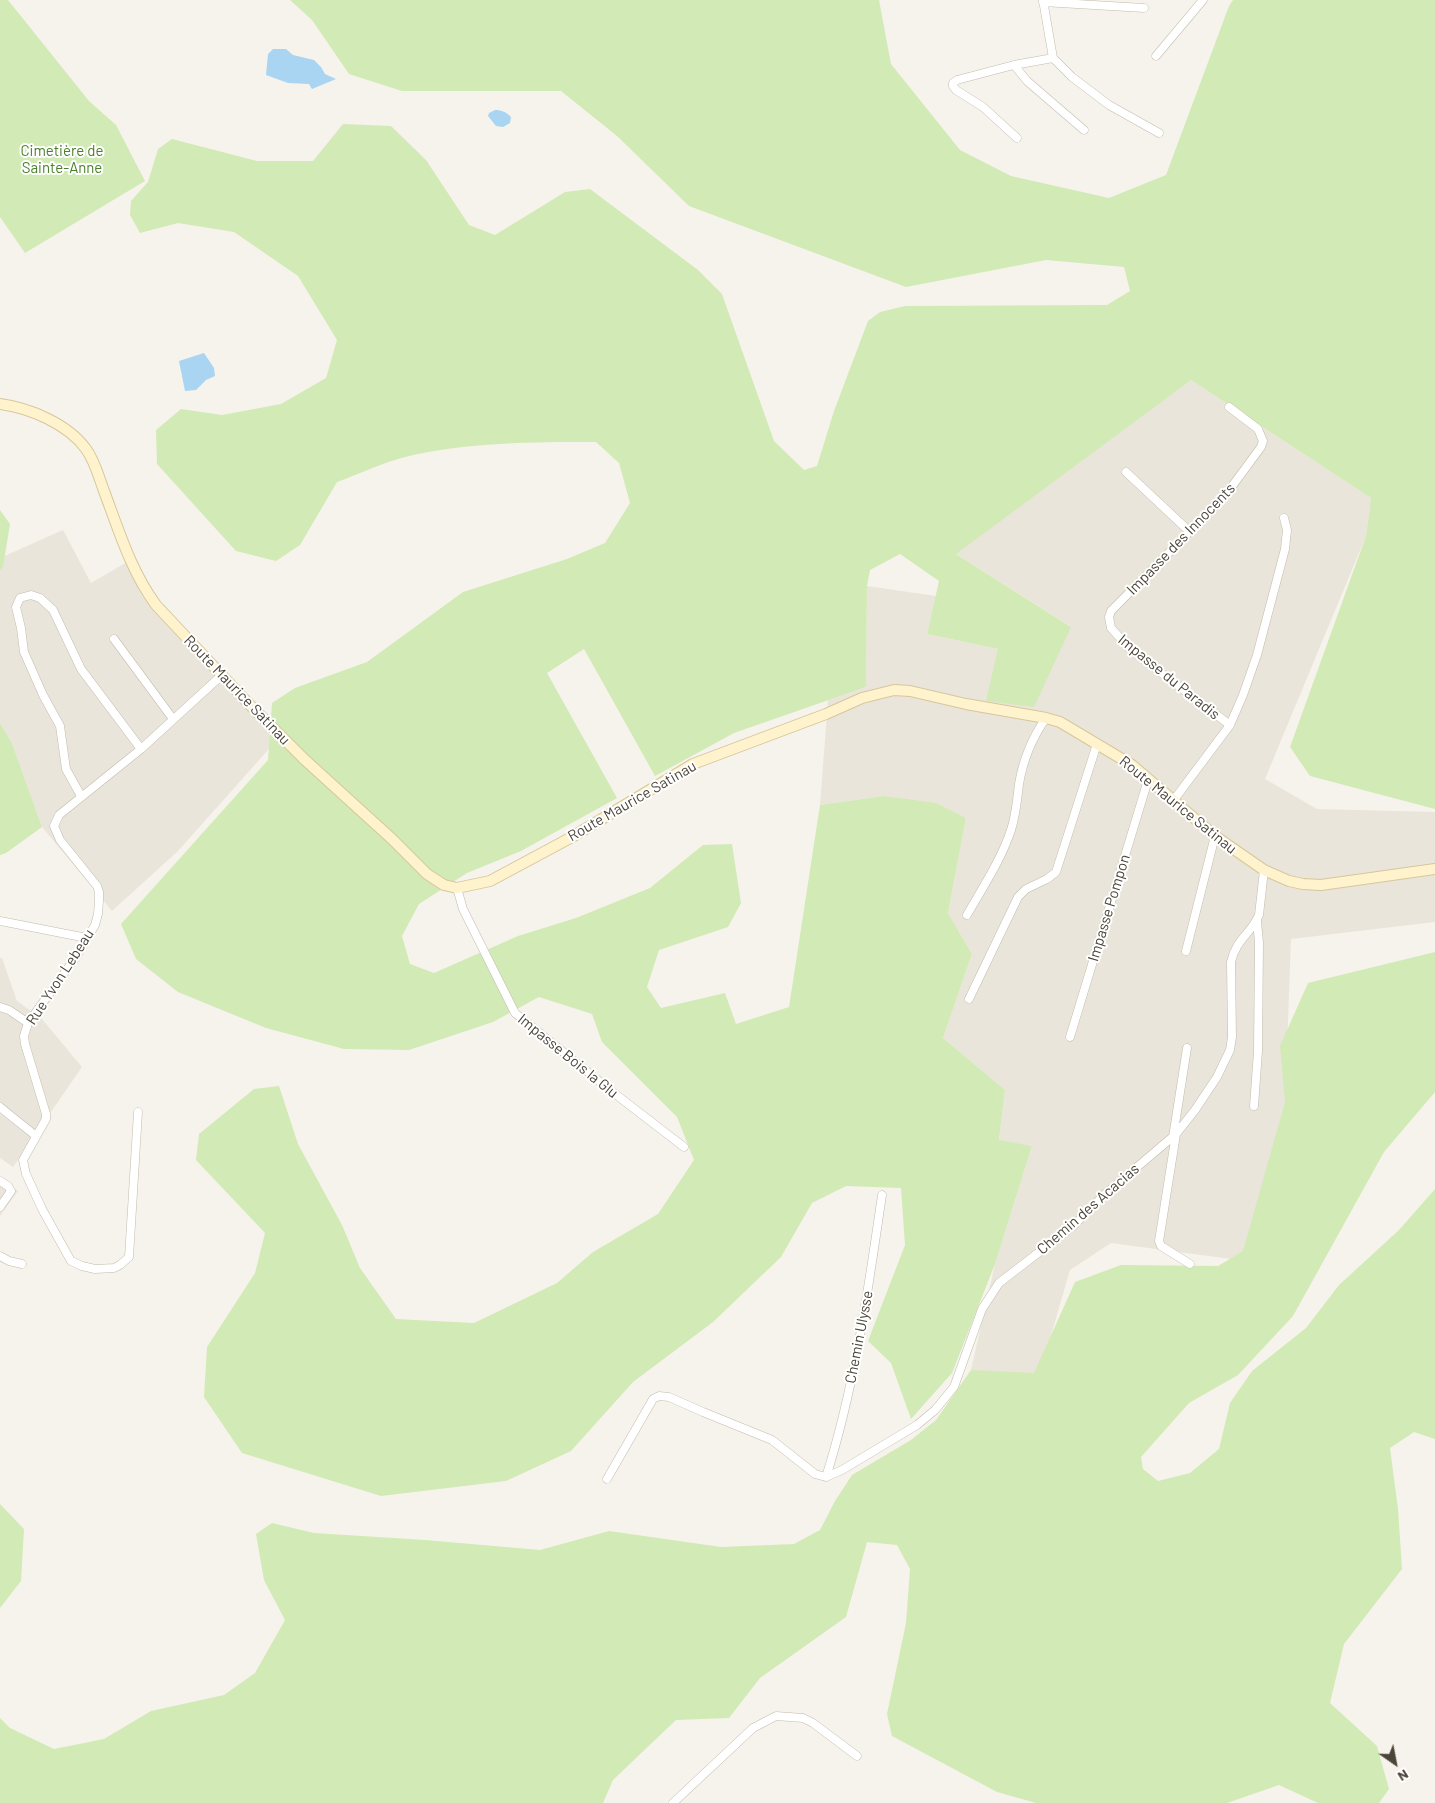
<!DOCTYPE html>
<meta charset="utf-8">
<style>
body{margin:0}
#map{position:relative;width:1435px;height:1803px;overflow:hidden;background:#f6f3ec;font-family:Barlow,sans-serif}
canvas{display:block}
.north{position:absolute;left:1370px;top:1738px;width:50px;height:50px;-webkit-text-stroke:4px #fff;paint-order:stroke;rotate:147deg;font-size:14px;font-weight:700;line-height:20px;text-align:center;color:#4b4439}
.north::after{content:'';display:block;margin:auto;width:18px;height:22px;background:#4b4439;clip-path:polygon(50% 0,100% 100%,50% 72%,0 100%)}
</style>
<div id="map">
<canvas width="1435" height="1803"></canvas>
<div class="north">N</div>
</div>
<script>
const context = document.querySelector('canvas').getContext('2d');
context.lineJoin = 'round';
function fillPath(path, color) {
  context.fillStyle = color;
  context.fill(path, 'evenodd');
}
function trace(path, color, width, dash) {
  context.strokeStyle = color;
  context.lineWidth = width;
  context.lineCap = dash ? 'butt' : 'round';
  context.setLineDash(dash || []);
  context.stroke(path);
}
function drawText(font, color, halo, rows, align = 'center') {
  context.font = font + ' Barlow,sans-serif';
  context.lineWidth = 4;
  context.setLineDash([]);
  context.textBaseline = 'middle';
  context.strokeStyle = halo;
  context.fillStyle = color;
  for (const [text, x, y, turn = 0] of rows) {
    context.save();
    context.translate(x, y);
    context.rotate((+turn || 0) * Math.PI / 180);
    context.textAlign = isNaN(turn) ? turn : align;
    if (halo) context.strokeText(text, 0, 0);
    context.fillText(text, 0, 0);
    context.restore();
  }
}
fillPath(new Path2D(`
 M1191,380L1371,498L1366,536L1265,779L1317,809L1435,812V922L1291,939L1285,1102L1246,1261L1111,1243L1070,1270L1038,1380L971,1370L995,1264L1032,1146L999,1141L1005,1090L943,1038L972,954L948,913L966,818L883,796L820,805L828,700L866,687L867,586L936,596L927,634L998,649L1070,626L950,550Z
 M63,530L91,583L127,562L142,596L276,741L178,851L112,911L42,827L12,743L0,723V558Z
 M0,958H2L17,1001L42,1019L82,1067L13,1167L0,1158Z
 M0,1180L18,1191L0,1216Z`), '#eae5da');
fillPath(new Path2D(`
 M0,0H8L89,101L116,125L145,181L25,253L0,217Z
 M290,0H879L891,64L960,150L1011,176L1109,198L1166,175L1229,6L1233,0H1435V809L1310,776L1290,747L1366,536L1371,498L1191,380L956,554L1071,627L1034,707L986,701L998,649L927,634L939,581L900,554L870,570L867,586L866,687L734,733L655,776L584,649L547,673L617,798L521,851L467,873L419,904L402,936L410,964L434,973L518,936L576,918L650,888L703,845L732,844L741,903L728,927L659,950L647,987L661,1008L725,993L736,1024L789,1007L820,805L883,796L936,803L966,818L948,913L972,954L943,1038L1005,1090L999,1140L1032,1146L995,1264L952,1373L911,1419L891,1363L868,1341L905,1245L901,1188L846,1186L812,1203L781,1257L713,1322L633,1382L571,1451L506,1481L381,1496L242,1453L204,1397L207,1347L255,1273L265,1233L196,1160L199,1134L254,1089L279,1086L298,1144L342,1225L360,1268L396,1319L474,1323L557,1283L593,1252L658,1214L694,1160L677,1117L602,1042L592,1014L539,997L493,1022L409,1050L344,1049L266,1028L178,992L136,959L121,924L268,760L272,703L295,688L367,662L463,592L567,559L605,543L630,503L619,463L596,442C532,442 468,442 405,457C382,463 359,474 337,482L300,545L276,561L236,551L157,464L156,430L181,409L222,415L281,404L326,378L337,340L298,276L234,232L178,223L140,233L130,215L131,201L148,182L158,149L172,139L257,161H313L343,124L391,126L426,160L469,225L495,235L565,192L590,189L698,270L722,294L774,441L804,470L817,466L834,411L868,321L880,312L905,306L1107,305L1130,291L1124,267L1046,260L906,287L689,206L617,136L561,91H402L349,74L312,20Z
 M0,510L10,524L3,567L0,570Z
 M0,723L12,743L42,827L6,853L0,855Z
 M1435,952V1092L1384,1152L1293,1316L1238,1375L1189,1403L1141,1457L1143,1469L1158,1481L1190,1473L1219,1449L1230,1403L1252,1371L1306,1328L1339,1285L1399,1230L1435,1189V1439L1414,1432L1390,1448L1398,1509L1402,1569L1344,1644L1330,1703L1377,1746L1389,1789L1379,1803H1318L1279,1785L1227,1803H1036L997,1792L892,1736L887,1714L906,1623L910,1569L897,1545L867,1542L846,1617L760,1678L729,1718L676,1720L613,1780L603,1803H0V1718L10,1728L54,1749L104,1739L151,1711L224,1695L255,1673L285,1620L264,1580L256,1534L272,1523L314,1533L425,1540L540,1550L609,1531L721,1547L794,1544L820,1530L835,1501L852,1475L911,1440L936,1420L971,1370L1034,1373L1075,1282L1121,1265L1218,1266L1243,1251L1285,1102L1280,1046L1308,983Z
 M0,1504L24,1529L21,1581L0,1608Z`), '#d2eab5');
fillPath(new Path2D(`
 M273,49H286L293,55L314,60L321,67L325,74L336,79L312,89L309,84L288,83L266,75L268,54Z
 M495,110C502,110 506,112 511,117L510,123L503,127L496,126L488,116L489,113Z
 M204,353L214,368L215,376L206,380L196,390L185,391L179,361Z`), '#a9d4f2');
const street = new Path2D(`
 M1043,0L1053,58L1072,77L1109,105L1159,133
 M1043,2L1144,8
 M1156,56L1203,0
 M1014,65L1027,81L1084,130
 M1017,138L983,107L956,90L953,86V83L957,80L1014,65L1053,58
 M1229,407L1258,429L1263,441L1261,447L1233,485L1212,509L1111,611L1109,617L1111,628L1131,650L1230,725
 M1126,472L1190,532
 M114,639L173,719
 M81,796L66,769L60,726L43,695L24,652L21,628L16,607L20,598L31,595L40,598L53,610L81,669L141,749
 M1173,801L1230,725L1243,695L1257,655L1285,549L1287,530L1284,518
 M457,888L463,909L515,1013L610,1090L684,1147
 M967,915C983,887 1001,860 1011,830C1016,815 1017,800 1019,784C1023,760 1032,738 1046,718
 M0,921L87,938
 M1186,951L1215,836
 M969,999L1018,897L1026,889L1047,879L1056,872L1097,744
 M0,1007L9,1010L28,1023
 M1070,1037L1148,780
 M1254,1106L1258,1051L1259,943L1257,921
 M0,1107L36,1136
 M138,1112L129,1257L120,1265L114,1268L95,1269L82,1266L71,1261L42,1209L26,1174L23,1160L46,1119V1114L25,1044L24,1036L28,1023L76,957L95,925L98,914L99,901V892L97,886L60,840L54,826L59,815L141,749L222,675
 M1176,1134L1159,1241L1161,1246L1190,1264
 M1173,1137L1187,1048
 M0,1181L8,1186L11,1191L0,1207
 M0,1256L9,1261L22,1264
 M826,1477C855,1386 868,1290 882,1195
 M607,1479L653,1399L659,1396L669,1397L703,1412L772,1440L815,1474L826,1477L842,1470L917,1425L935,1410L954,1387L982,1309L999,1283L1073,1226L1104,1195L1176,1134L1195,1110L1217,1077L1230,1050L1232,1037L1231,962C1236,939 1251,934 1259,915L1264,870
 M673,1803L753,1728L776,1716L803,1718L813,1723L857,1756`);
const secondary = new Path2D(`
 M0,404C30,408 68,424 86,449C95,461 99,478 104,491C119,531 131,571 156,605L248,703L304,759L392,839L427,874L444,885L457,888L490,881L572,837L693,764L826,714L862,698L894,690L910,691L966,704L1046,718L1060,722L1132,765L1215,836L1264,870L1289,881L1303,884L1321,885L1435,869`);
trace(street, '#c2bbae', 9);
trace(secondary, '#d6c79b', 12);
trace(street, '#fff', 8);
trace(secondary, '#fff3cd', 10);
drawText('15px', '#4a7f2a', '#fff', [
 ["Cimetière de",62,151],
 ["Sainte-Anne",62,168]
]);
drawText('15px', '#4b4439', '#fff', [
 ["Impasse des Innocents",1181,539,-46],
 ["Impasse du Paradis",1169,677,39],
 ["Route Maurice Satinau",237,690,46],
 ["Route Maurice Satinau",632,801,-30],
 ["Route Maurice Satinau",1178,805,39],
 ["Impasse Pompon",1109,908,-73],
 ["Rue Yvon Lebeau",60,977,-57],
 ["Impasse Bois la Glu",568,1056,39],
 ["Chemin des Acacias",1088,1209,-41],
 ["Chemin Ulysse",859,1337,-79]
]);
</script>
